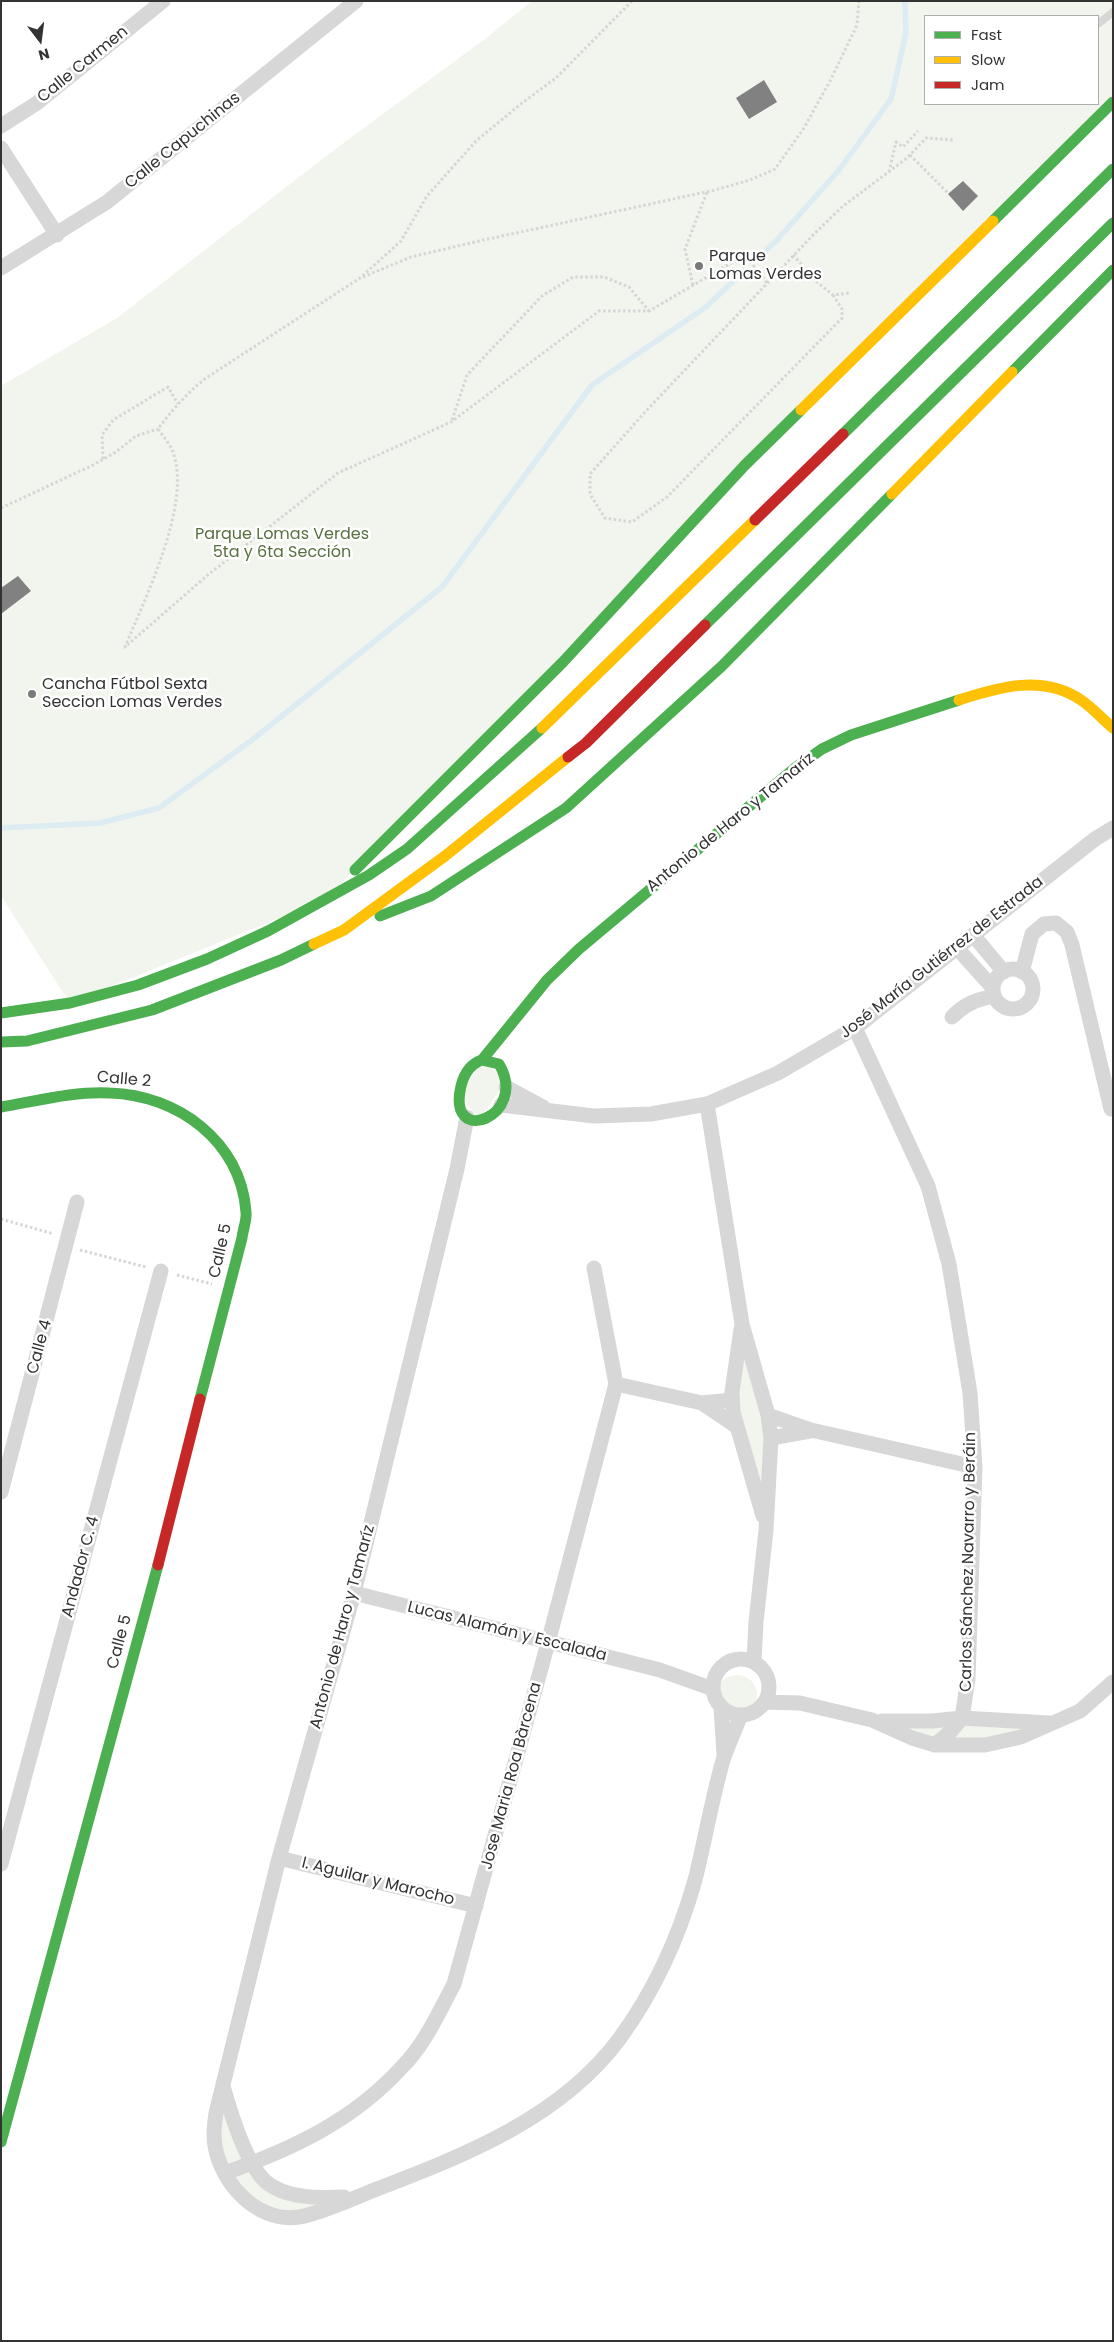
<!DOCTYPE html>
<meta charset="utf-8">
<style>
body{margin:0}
#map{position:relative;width:1114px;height:2342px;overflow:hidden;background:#fff;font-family:Poppins,sans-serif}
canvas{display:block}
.frame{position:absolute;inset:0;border:2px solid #333;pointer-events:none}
.legend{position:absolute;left:924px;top:15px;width:175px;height:90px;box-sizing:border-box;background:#fff;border:1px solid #adadad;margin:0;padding:6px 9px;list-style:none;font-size:15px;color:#333}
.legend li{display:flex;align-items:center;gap:10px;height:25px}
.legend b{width:25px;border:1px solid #adadad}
.north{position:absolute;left:15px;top:15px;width:50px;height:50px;-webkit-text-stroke:4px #fff;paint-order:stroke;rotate:165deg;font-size:14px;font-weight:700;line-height:20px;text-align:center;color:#333}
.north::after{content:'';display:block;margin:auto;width:18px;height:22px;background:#333;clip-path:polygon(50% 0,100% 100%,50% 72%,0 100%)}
</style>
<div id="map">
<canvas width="1114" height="2342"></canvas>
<div class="frame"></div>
<ul class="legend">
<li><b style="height:6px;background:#4caf50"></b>Fast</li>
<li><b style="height:6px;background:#ffc107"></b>Slow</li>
<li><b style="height:6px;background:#c62828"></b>Jam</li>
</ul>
<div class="north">N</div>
</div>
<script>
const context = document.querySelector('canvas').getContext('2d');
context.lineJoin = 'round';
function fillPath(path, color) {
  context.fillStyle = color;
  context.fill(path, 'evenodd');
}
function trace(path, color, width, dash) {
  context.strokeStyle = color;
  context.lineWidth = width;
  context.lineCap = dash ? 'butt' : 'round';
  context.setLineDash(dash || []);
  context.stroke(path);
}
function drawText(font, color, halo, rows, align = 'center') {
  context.font = font + ' Poppins,sans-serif';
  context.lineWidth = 5;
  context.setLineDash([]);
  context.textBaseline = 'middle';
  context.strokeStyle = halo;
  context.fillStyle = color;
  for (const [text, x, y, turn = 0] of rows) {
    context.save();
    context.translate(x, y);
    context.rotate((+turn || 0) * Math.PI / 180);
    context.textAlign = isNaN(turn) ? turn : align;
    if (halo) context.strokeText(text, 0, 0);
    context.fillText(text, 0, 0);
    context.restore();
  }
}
fillPath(new Path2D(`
 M532,1H1113V100L326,899L70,1003L1,896V386L117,318L338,147L485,39ZM925,16H1098V104H925Z
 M482,1060L506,1080L480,1120L460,1096Z
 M742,1324L768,1415L766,1530L736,1426Z
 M717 1695a20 20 0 1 1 40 0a20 20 0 1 1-40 0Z
 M872,1720L1053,1723L1021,1737L935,1745Z
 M222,2084L253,2163L284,2191L356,2197L298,2217L263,2211L225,2173L216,2113Z`), '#f1f5ed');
trace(new Path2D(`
 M759,257L777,240L839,170L891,99L906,33L905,1
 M1,828L100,823L159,808L252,740L442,587L592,385L706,307L745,270`), '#ddebf3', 5.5);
fillPath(new Path2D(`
 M764,80L777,102L749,119L736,98Z
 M963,181L978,196L963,211L948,194Z
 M18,576L31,591L1,614V588Z`), '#818181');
trace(new Path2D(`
 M632,1L556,78L522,103L476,141L427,196L401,241L360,278L206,378C187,393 172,410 158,429C163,436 170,444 173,452C192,504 145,598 125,647L209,574L338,473L451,422L599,311H649L745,255L767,283
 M910,155L948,193
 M889,172L896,142L903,147L918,131
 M793,255L817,282L833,295L849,293
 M363,277L411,257L479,241L715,190L750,180L775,169L804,128L831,79L857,25L859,1
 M693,285L685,249L707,192
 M833,295L842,309V318L667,497L632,522L605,518L590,494V474L645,412L814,234L843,206L907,158L926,138L954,140
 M452,420L467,375L542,296L573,277H604L629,287L649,311
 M103,459L102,435L113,420L168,387L178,404
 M1,508L93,465L116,452L136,436L158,429
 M1,1219L54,1234
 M80,1250L146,1267
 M177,1275L212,1284`), '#d6d6d6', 3, [2.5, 2.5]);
trace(new Path2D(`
 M1098,24L1113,12`), '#d7d7d7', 8);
trace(new Path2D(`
 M1,126L37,103L163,1
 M1,148L57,235
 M1,268L107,202L356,1
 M973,935L1004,972
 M957,948L993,988
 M993 989a20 20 0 1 1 40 0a20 20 0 1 1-40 0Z
 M1022,972L1032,934L1044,924L1056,923L1067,932L1072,945L1111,1109
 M952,1017C965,1004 975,1000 994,996
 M855,1028L928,1186L949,1264L970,1393L975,1467L968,1679L962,1718L950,1732L935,1745
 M506,1087L543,1107
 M707,1104L742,1324L768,1415L771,1438L766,1530L756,1622L754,1661
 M501,1105L594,1116L651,1114L707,1104L778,1073L855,1028L1095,839L1113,828
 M467,1117L457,1169L354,1593L279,1858L216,2113C215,2120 214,2127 214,2134C214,2176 254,2224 299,2217C320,2214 356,2197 377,2189C466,2155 562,2117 620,2038C655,1990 679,1937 695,1880C705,1840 712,1799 723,1760C728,1745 735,1730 741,1715
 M741,1329L732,1392L733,1412L763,1516
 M616,1384L702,1403L732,1400
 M702,1403L736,1426
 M768,1415L811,1430L975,1467
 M771,1438L810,1431
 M1,1492L77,1202
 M354,1593L660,1670L713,1689
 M713 1687a28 28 0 1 1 56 0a28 28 0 1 1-56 0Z
 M765,1702L800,1703L872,1720L912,1738L935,1745H985L1021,1737L1080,1711L1113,1682
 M721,1707L724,1754
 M882,1721H932L962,1718L1049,1723
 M279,1858L476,1906
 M1,1864L161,1271
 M223,2086C230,2111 246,2163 265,2181C285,2199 320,2198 344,2197
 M225,2173C292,2149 353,2121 402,2067C425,2044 439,2012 454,1984L548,1643L616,1384L594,1268`), '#d7d7d7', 15);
trace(new Path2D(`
 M993,221L1113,102
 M1012,372L1113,270
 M843,434L1113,169
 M705,625L1113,223
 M355,870L563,662L745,465L801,410
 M380,916L431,896L566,808L722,666L892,494
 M1,1013L70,1003L138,985L207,959L268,931L369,875L407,849L542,728
 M1,1042L27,1041L152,1010L281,960L314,944
 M482,1060L547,980L579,949L795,768L822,749L851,735L959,700
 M482,1060L499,1064C530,1116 446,1149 461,1086C464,1074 470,1064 482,1060Z
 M1,1107C37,1101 74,1091 110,1093C177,1095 241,1141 246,1212C247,1220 243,1229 242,1238L200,1399
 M1,2142L158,1565`), '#4caf50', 11);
trace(new Path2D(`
 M801,410L993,221
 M892,494L1012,372
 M959,700C999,687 1043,674 1081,700C1093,708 1102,719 1113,728
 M542,728L755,520
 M314,944L344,930L445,856L568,757`), '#ffc107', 11);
trace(new Path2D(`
 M755,520L843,434
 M568,757L586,743L705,625
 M158,1565L200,1399`), '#c62828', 11);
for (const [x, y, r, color] of [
 [699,266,5,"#7a7a7a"],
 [32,694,5,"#7a7a7a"]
]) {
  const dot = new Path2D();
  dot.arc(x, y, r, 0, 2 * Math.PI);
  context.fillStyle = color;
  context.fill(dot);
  trace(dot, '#fff', 2);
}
drawText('16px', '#333', '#fff', [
 ["Calle Carmen",83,65,-39],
 ["Calle Capuchinas",183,141,-39],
 ["Antonio de Haro y Tamaríz",731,823,-39],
 ["José María Gutiérrez de Estrada",942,958,-38],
 ["Calle 2",124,1080,5],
 ["Calle 5",221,1251,-77],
 ["Calle 4",40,1347,-75],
 ["Carlos Sánchez Navarro y Beráin",969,1562,-89],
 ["Andador C. 4",81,1567,-75],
 ["Antonio de Haro y Tamaríz",343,1627,-75],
 ["Lucas Alamán y Escalada",507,1632,14],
 ["Calle 5",120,1642,-75],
 ["Jose Maria Roa Bàrcena",512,1776,-75],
 ["I. Aguilar y Marocho",378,1882,14]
]);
drawText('16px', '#333', '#fff', [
 ["Parque",709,257],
 ["Lomas Verdes",709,275],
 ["Cancha Fútbol Sexta",42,685],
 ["Seccion Lomas Verdes",42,703]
], 'left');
drawText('16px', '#56703f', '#fff', [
 ["Parque Lomas Verdes",282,535],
 ["5ta y 6ta Sección",282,553]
]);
</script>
